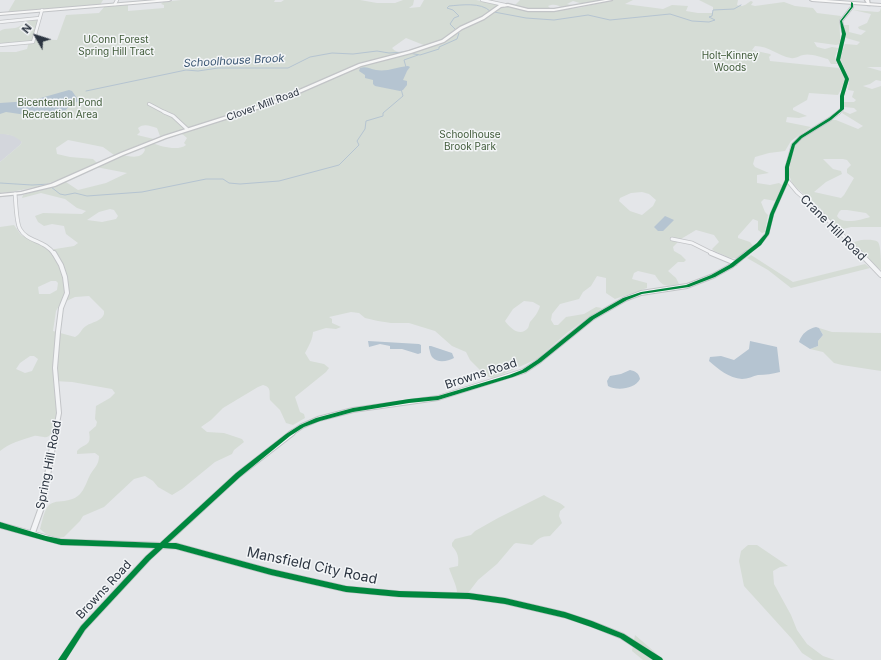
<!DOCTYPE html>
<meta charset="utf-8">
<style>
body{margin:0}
#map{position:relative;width:881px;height:660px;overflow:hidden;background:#e4e6e9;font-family:Inter,sans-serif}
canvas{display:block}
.north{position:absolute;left:16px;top:16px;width:40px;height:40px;-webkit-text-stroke:3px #f3f5f7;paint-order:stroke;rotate:309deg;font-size:11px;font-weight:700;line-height:16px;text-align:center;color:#2c3541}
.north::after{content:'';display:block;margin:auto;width:14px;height:18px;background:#2c3541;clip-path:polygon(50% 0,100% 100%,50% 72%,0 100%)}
</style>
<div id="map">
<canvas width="881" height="660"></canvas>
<div class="north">N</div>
</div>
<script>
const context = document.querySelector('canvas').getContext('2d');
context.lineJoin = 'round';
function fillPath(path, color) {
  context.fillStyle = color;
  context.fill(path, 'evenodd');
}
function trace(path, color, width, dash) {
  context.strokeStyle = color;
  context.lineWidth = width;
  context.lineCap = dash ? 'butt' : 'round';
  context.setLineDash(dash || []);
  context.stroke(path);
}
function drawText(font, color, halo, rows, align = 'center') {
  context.font = font + ' Inter,sans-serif';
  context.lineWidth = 3;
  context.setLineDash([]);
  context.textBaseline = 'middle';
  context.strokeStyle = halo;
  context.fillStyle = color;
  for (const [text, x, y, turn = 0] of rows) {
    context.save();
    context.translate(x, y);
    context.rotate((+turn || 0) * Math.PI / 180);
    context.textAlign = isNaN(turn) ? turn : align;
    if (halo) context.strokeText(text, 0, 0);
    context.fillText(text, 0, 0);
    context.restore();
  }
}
fillPath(new Path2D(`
 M0,133L11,135L20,138L22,142L20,145L0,162Z`), '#d3d6dc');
fillPath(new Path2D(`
 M15,0H103L100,5L8,12Z
 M181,0H275L274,2H281L284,0H360L377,3H395L403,0H414L413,5L409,8L420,7L424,0H476L523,10L546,11L578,8L613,0H633L625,4L663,9L672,5L688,6L686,11L698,13H713V7L699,0H738L737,5C743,8 746,4 751,1L753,2L751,5L755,6L784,2L795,6L813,8L817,13L841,16C838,25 841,34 840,44L836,45L814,42L817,47L825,49L832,47L838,48L835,57L837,64H831L828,59C821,57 810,53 803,55C799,56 795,59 791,58C778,56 769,46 755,46L752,50L770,54L771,55L769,57L770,61L839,68L846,80L838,95L809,93L807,100L793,108V110L807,116L799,118L787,117L786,122L811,127L791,141L785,151L769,153L755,157L753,164L755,167L769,173L757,175V183L770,185L779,183L782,185L776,201L764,199L761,202L765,212L768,215L765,232L762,233L758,230V221L753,219L738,236V238L750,242L753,246C735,264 735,259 714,251L712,249L719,242L714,235L696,230L681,239L673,247L674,251L681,255L686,260L684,262H678L668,271L676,278L679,284C665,287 663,287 655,275L638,271L634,273L632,279L647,283V288L615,299L606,293V278L597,276L591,286L583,292L579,299L560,304L552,314L551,320L554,325H558L566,317L584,314L596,307L602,308L568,332L537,359L494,378L489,377L482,372L470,360L466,352L452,346L435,331L409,323H391L378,321L365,318L359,313L351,312L329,317L332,319V323L341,327L336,329L326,328L313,332C313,338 309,346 305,353L310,361L324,364L329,368L326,372L295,397L300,412L304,414L305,418L293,425L286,423L280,410L270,400C269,393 272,387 263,385L258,387L223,408L211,420L201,427L207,432L224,433L242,439L244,442L234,450L232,454L215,462L182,489L172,495L158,487L153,481L145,476L134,479L104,507L83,516L80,521L64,537L59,538L46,534L40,529C42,522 44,510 49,505C55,500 63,502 69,500C83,497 85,485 90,475C94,468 99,465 99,456L95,453L77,454V451C84,443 92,447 89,432L96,426L97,422L95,419L96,406L110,398L115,393L112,389L72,382L54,381C53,391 58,402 56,412C56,419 55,431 49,436C44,439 39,435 34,436C21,440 10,443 0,451V227L14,225L21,235L35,241L49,250L74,246L78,243L66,234L64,226L52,224L44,226L38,222L35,216L43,213L82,214L86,211L77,208L65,199L41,193L22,198L23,195L66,182L78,190L106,183L127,173L96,167L122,155C129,156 141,160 145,150L143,146L153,143C161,147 179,151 186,145L184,143L187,138C175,127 172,136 160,136L157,128C150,126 144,123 138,128L140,132L137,135L154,139L114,155L103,147L68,140L56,148L57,154L70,157L93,159L97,163C65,179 35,190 0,193V162L20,145L22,142C15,136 10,134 0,134V52H16L27,49L29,42L0,44V31C6,27 14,30 20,26C28,21 28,20 38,19L39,21L33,39L57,40L66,15L99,13L105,6L128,5V11L164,8V5L161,4L163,2ZM406,38L426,46C415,49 401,58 392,48ZM642,192L649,194L656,200L653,206L642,215L630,211L619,201L620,198L631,193ZM110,209L114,210L118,216L116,219L102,222L87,220L99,212ZM51,281H56L58,283L57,290L50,294H39L38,287ZM89,296L104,311V314C102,321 92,322 86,326C81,329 81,334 75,337L53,331L56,311L60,304L75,297ZM524,301L533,302L540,306C538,313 535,316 530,322C529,324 529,326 528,328C520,338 509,327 505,321L513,309ZM30,356H34L38,359L32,371L25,373L16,369L20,363Z
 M520,0H604L583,4L573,1L567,4L576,6L564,8C558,6 555,3 548,6L550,8C540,12 524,9 514,6Z
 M881,8V67H867L881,71V81L876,80L870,84L863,86L872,89L881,86V227H851L839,230L819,207L793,185L789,175L790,160L793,146L801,139L831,120H836L858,129L863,126L842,113L843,111L850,114L857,111L854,108L844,107V102H854L856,100L852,97L854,91L848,90L849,80L840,58L845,44L857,45L860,42L846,38L844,25H849V32L861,35L866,31L859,29L858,27L867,23L871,14L853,10L878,12L880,11ZM823,159H843L847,160L851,165L847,169V173L854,178L844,195L841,198L814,192L826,182L842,174L841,171L833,169ZM847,210L866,213L870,217C861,220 842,225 837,216L839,212L841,210Z
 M861,240C865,240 874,239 878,242C881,246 881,263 881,270L876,267L851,243Z
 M751,255L793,282L865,264L870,268L791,288L768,270L747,258Z
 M819,328L832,332L881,333V371L842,365L834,363L823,352L810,349L818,346V341L823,335Z
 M544,495C551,500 559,501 565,507L560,511L559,516L562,523L550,536C541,536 538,539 532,545L516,543L514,544L497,564L478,580L468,593L457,592C457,586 451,575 449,568L458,566C459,557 458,553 452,546V543L455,539L471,535L475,531L498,518Z
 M748,545H757L788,566L780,567L773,571L774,584L791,615L797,630L807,644L823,656L835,660H813L802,653L792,639L744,586L739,561L741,551Z
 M635,635L664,660H643L632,651Z`), '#d5dcd5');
fillPath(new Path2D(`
 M408,66L410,67L407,71L403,80L407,81V85L403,90L400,91L375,86L373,84V80L365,78V75L359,71L360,68C366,66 370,69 376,70C387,72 397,67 408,66Z
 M69,90L72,91L79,101L71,104L65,111L53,116L40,117L6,112L0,114V103L30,101Z
 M665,216L674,220L663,231H658L654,227Z
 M816,327L819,328L823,335L818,341V346L810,349L799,342C802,333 808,329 816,327Z
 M368,341L419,344L421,345V353L418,354L402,349H390V346L380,344L369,347Z
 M750,341L777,347L780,372C772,374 766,375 758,375C753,376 748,379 742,379C729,378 718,369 709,361L710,357L721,356L734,360L749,349Z
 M431,346L452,353L454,358C448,361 438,364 432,357C430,354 430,351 429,348V346Z
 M630,370C635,371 639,373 640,379C635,389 617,391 608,386L607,381L610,376L621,374Z`), '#b5c4d1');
trace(new Path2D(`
 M494,12L526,18L554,20L588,15L610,20L670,14L692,21L709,22L715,20L709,17L712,16L713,10L734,9L741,5
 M409,53L420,55L439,49V47L457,39L459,33L450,24L454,18L459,16L453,10L447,8L449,6C461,5 481,2 490,11
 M406,67L404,60L418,55
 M86,91L186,70L198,71L218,68H288L310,57L332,53L353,54L377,51L389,53L405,52
 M0,183L32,185L51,184
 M51,187L60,194L65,195L75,193L87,196L142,192L206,179H223L229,183L240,184L279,181L339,165L359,145L357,141L365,129L366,121L383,116V113L403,96L401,89`), '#b5c4d1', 1);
const streetFar3 = new Path2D(`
 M482,0L505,5
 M115,4L117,0
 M0,22L40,18
 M0,45L33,42L42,10
 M149,104L166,113
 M838,113L842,109V96L847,79L838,60L844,34L841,21L852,7V3`);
const streetFar2 = new Path2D(`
 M164,112L173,116L187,129
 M787,180L797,192L818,210L861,254
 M15,194C16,202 16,222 20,229C27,242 45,240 54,254
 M672,239L692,243L714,254
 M746,254L759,244L767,234L772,214L787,180V167L793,145L801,137L830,119L839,112`);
const streetFar1 = new Path2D(`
 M54,253L61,265L65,277L67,293L61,308L58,332L55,368L59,413L55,434
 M711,253L735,263
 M860,253L881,275
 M290,434L302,426L318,419L353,410L438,398L524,371L539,361L592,318L625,299L641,293L687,286L713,276L731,266L747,253`);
const street = new Path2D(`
 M0,525L61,542L176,546L271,572L346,589L399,594L469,596L505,601L565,615L592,624L622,636L659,660
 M32,534L42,506L55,433
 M62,660L83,628L148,558L238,475L292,433`);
const secondary = new Path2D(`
 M605,0H612L554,11H528L508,6L501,7L484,19L462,29L444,42L411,53L361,66L276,103L166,138L123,155L55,186L21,194L0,196V194L21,192L51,184L121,153L164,136L274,101L359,64L409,51L442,40L460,27L482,17L499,5L508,4L528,9H554Z
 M865,0H869L870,5H868Z`);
const primary = new Path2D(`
 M157,0H171L169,1L0,15V13Z
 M810,0H826L881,4V6L812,1Z`);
trace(streetFar3, '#c2c4c7', 4);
trace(streetFar2, '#c2c4c7', 4.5);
trace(streetFar1, '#c2c4c7', 6);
trace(street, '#c2c4c7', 7);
trace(secondary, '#c2c4c7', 2.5);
trace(primary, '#c1c3c6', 2);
trace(streetFar3, '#f3f4f6', 2.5);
trace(streetFar2, '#f3f4f6', 3);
trace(streetFar1, '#f3f4f6', 4);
trace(street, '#f3f4f6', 5);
fillPath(secondary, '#f7f7f7');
fillPath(primary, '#f7f7f7');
fillPath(new Path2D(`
 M851,2L853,3V7L842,21L846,34L840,60L849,79L844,96V109L831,120L802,138L795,145L789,167V180L774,214L769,234L761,245L733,267L715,277L689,287L642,294L627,300L594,319L541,362L526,372L513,377L438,400L409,403L353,412L320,421L304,427L290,436L240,477L168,543H176L271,569L346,586L399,591L469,593L505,598L565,612L592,621L624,634L662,658L663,660H653L620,638L591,627L565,618L505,604L469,599L399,597L346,592L271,575L176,549L163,548L150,560L85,630L66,660H58L81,626L146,556L155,548L61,545L46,541L0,528V522L46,536L61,539L160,543L236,473L286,434L300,425L316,418L353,408L409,399L438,396L509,375L522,370L537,360L590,317L623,298L641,292L686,285L711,275L729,265L757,243L765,234L770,214L785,180V167L792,144L800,136L829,118L840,109V96L845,79L836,60L842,34L840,21L851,7Z`), '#00873e');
drawText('10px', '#425c3b', '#f3f5f7', [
 ["UConn Forest",116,40],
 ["Spring Hill Tract",116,52],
 ["Holt–Kinney",730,56],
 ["Woods",730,68],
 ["Bicentennial Pond",60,103],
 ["Recreation Area",60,115],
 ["Schoolhouse",470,135],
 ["Brook Park",470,147]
]);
drawText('10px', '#2c3541', '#f3f5f7', [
 ["Clover Mill Road",263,105,-20]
]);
drawText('italic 11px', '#395572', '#f3f5f7', [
 ["Schoolhouse Brook",234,61,-3]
]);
drawText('12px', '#2c3541', '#f3f5f7', [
 ["Crane Hill Road",833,228,45],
 ["Browns Road",481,374,-18],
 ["Spring Hill Road",49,465,-79],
 ["Browns Road",104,590,-47]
]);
drawText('14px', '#2c3541', '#f3f5f7', [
 ["Mansfield City Road",312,566,12]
]);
</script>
